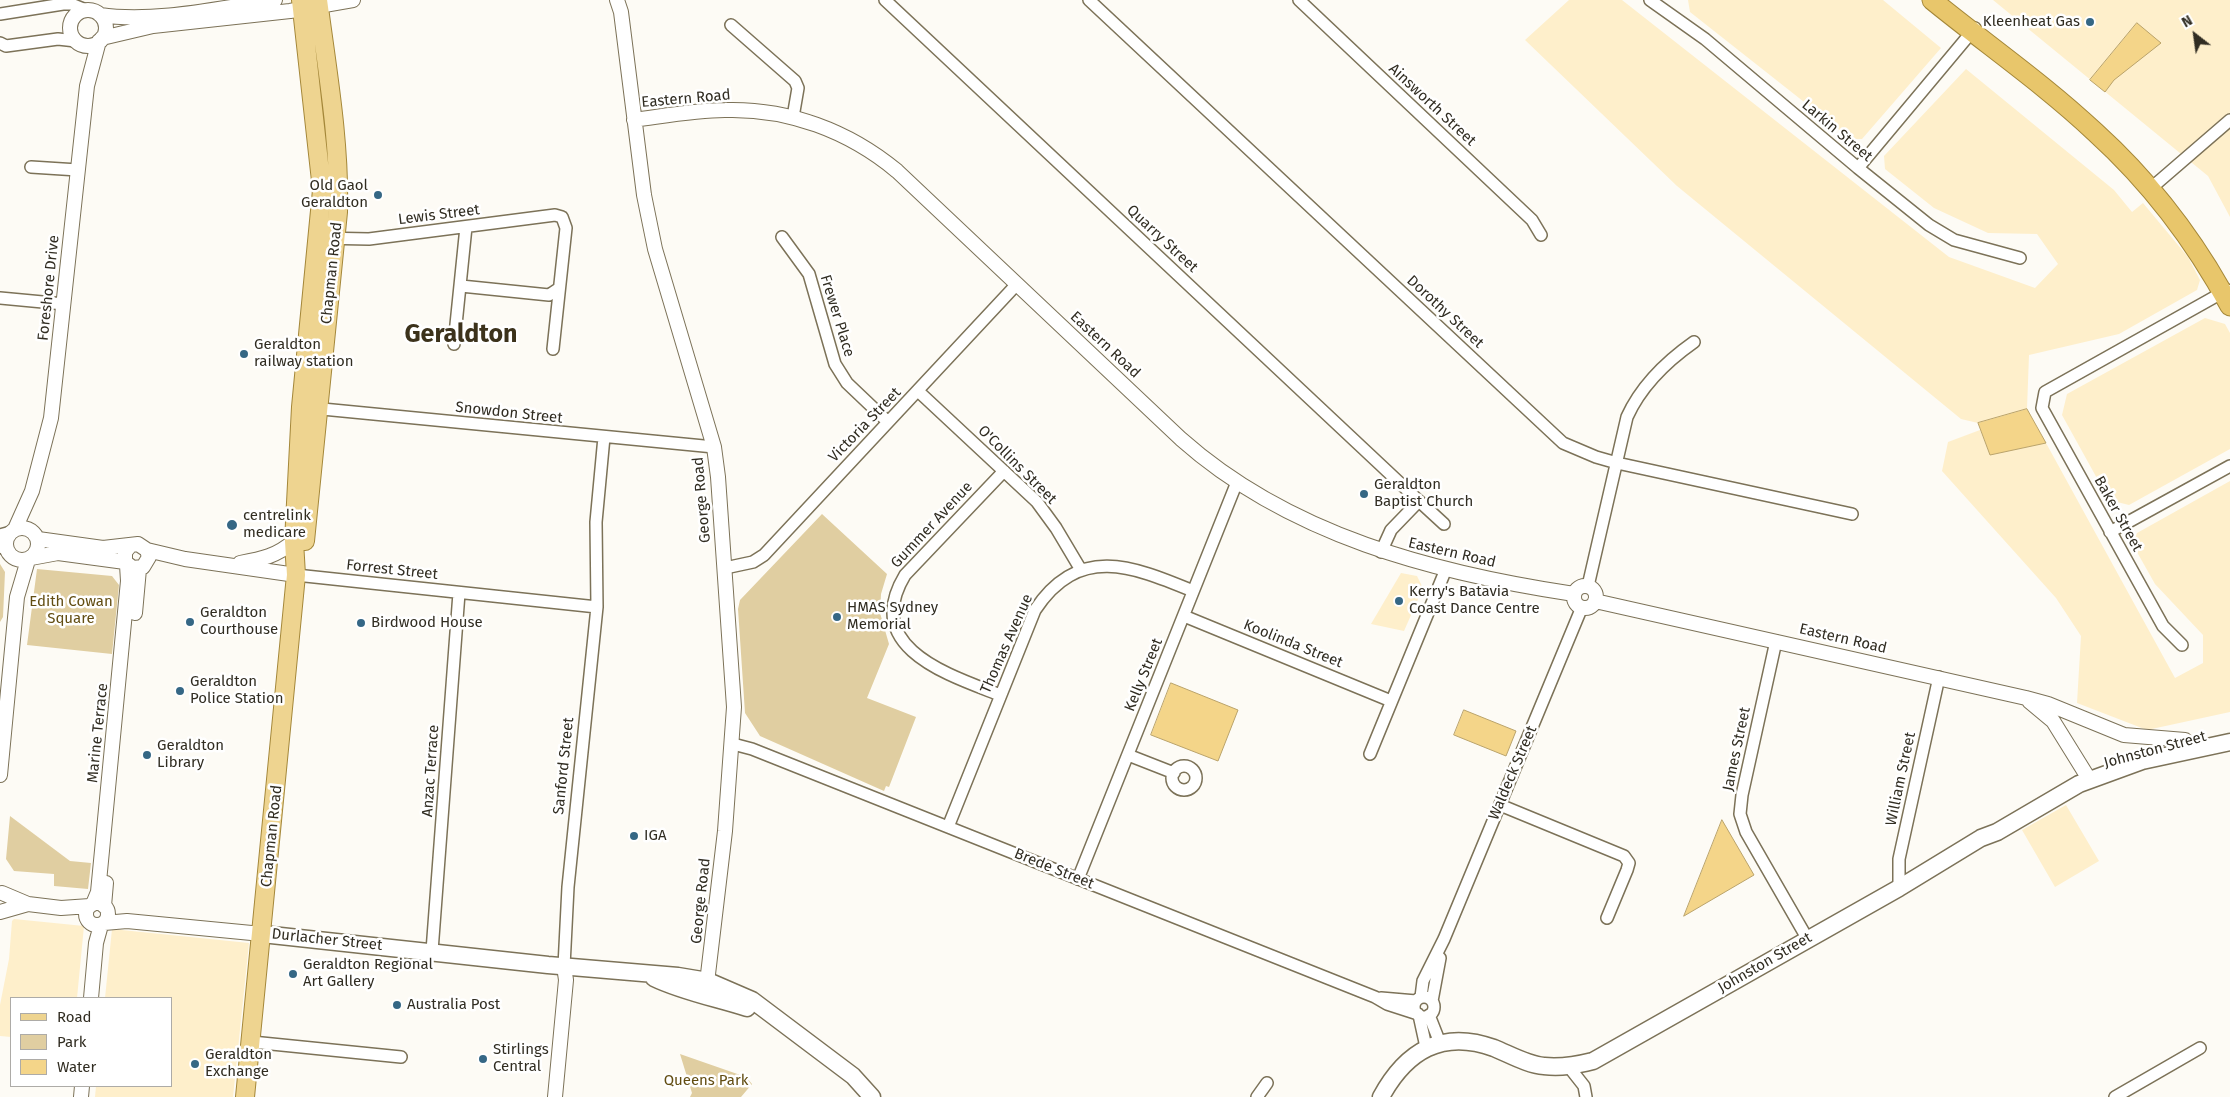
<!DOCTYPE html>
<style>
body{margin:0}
#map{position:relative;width:2230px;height:1097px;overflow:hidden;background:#fdfbf5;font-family:"Fira Sans",sans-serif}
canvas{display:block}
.legend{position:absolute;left:10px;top:997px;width:162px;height:90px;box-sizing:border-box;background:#fff;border:1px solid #adaba7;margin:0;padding:6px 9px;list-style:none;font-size:15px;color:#312d22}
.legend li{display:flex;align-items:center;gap:10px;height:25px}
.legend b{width:25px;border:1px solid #adaba7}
.north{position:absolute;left:2170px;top:10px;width:50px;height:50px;-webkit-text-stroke:4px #fff;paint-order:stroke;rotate:330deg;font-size:14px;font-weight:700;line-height:20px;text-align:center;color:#312d22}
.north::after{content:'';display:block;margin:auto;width:18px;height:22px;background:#312d22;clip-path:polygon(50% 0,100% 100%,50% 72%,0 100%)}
</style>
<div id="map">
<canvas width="2230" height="1097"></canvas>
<ul class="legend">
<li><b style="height:6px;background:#eed490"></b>Road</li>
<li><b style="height:14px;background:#e0cea1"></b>Park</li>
<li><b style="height:14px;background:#f4d589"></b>Water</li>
</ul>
<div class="north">N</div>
</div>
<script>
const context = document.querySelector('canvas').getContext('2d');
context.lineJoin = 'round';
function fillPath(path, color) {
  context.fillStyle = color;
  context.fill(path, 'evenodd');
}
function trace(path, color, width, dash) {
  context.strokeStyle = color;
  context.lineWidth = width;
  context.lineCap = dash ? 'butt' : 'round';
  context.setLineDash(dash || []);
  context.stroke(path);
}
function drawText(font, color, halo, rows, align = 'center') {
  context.font = font + ' "Fira Sans",sans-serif';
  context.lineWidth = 5;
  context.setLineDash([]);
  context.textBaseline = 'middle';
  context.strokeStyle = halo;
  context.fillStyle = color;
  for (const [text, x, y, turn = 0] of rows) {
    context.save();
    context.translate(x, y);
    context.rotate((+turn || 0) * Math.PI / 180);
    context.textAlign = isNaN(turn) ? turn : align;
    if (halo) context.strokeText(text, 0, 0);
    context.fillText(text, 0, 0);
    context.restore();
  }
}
fillPath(new Path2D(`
 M1569,0H1622L1949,257L2035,288L2058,264L2037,234L1988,233L1934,208L1885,169L1884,156L1966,69L2114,190L2132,212L2143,203L2188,257L2200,280L2197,290L2119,334L2029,355L2027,409L1978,423L1961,419L1677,186L1525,40Z
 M1688,0H1883L1941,48L1862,139H1851L1690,12Z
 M1993,0H2230V217L2208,176Z
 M2205,318L2225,324L2230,333V449L2129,505L2109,500L2062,415L2067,394Z
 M1980,430L1990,455L2046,443L2175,678L2203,663V635L2155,584L2133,545L2137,533L2230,481V712L2147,730L2077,703L2081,636L2056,598L1942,471L1948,442Z
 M1401,573L1417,576L1423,588L1404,631L1371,624Z
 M2066,805L2099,861L2055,887L2022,830Z
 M14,919L84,926L77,998H11V1037L0,1036V1005L9,959L12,921Z
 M112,929L249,943L233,1097H95L96,1086H171V998H105Z`), '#feefcb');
fillPath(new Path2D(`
 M822,514L887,574L881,594L880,613L889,644L867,698L916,717L889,787L886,786L884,791L760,736L745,713L738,609L740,600Z
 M0,564L5,572L3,617L0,622Z
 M37,569L112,576L119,585L112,654L27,645Z
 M10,816L70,861L91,863L88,889L54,886V874L14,871L6,859Z
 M680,1054L746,1077L752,1084L741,1097H690L692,1093Z`), '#e0cea1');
const water = new Path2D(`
 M2137,23L2161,43L2114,80L2105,92L2090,80Z
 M2027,409L2046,443L1990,455L1978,423Z
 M1171,683L1238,710L1218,761L1151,735Z
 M1464,710L1516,731L1506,756L1454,735Z
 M1722,820L1754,875L1684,916Z`);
fillPath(water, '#f4d589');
trace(water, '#baa36a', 1);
const minor = new Path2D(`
 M885,0L1419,501L1391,530L1381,552
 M1089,0L1563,443L1596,457L1617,463L1852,514
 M1299,0L1532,220L1541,235
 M1650,0L1705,39L1858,168L1929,225L1954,240L2020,258
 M0,14L63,4H71L86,10
 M731,25L795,81L798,88L793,117
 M0,43L6,46L58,39L76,41
 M31,167L78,170
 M1858,168L1975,28
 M2157,183L2230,120
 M782,237L809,274L835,364L847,383L888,422
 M319,238L369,239L555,215L562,217L566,228L553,349
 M461,286L549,295L558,289
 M0,298L64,304
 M454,344L466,227
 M918,391L1037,502L1056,528L1081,570
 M312,408L714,447
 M1419,501L1444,524
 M2110,532L2230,466
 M0,535L11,532
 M0,547L6,549
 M725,568L753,562L764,555L1017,284
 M296,575L597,607
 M1588,586L1627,417C1641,386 1667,361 1694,342
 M1184,616L1391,701
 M1776,641L1742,795L1740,814L1746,832L1807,938
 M2182,645L2163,626L2042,408L2045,392L2227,290
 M1000,695C949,675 861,648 905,575L1004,471
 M733,744L752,749L1375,997L1387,1004L1418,1014
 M1370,754L1446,569
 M1128,755L1174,773
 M1172 778a12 12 0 1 1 24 0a12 12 0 1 1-24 0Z
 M1500,805L1624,856L1629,863L1627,870L1607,918
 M948,827L1035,610C1079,544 1132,566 1193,591
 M1078,879L1237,482
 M1899,888V859L1939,677
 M432,951L459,593
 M564,966L568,887L597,607L596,522L604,437
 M1421,997L1423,981L1444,939L1582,607
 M1414 1007a10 10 0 1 1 20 0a10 10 0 1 1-20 0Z
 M1381,998L1416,1001
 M1432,1001L1440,958
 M1419,1015L1426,1047
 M1429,1015L1440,1043
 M252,1042L401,1057
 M1569,1067L1584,1086L1586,1097
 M1257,1097L1267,1083
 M2115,1097L2200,1048`);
const tertiary = new Path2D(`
 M617,0L621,12L644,195L655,249L714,447L718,477L734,707L725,831L706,991
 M70 28a18 18 0 1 1 36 0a18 18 0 1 1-36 0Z
 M100,15C155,23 220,8 275,0
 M102,38L153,26L290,11L353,0
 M634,120C664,116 695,110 725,110C788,108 849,131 897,171L1181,439C1289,535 1434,573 1574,594
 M6 544a16 16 0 1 1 32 0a16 16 0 1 1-32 0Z
 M15,529L32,491L51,418L87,86L99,41
 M38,539L103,548L138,544L147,550L149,557L143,567L133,568L125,562V552L130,546
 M147,550L185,559L296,575
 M31,558L58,553L125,562
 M240,563C262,559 277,556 294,541
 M1574 597a11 11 0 1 1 22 0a11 11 0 1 1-22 0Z
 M1595,601L2026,698L2048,704L2124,735L2185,740
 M135,613L139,569
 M2029,701L2053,721L2089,779
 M0,775L17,597L28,560
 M2,893L28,904
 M86 914a11 11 0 1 1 22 0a11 11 0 1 1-22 0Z
 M93,904L98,892L128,581L127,565
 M104,906L106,883
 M0,912L28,904L61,908L90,906
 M104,923L127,921L262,934
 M91,998L96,943L101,925
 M81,1097L82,1086
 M555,1097L566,980L564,966`);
const secondary = new Path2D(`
 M262,934L548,965L678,976L708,981L752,1000L853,1076L872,1097
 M654,978C683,992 716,998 747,1008
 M1381,1097C1406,1051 1442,1029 1494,1048C1509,1054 1528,1065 1544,1066C1562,1068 1577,1065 1593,1061L1899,888L1981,838L1997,832L2079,784L2142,761L2230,742`);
const primary = new Path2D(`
 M305,541L338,212C340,141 327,70 318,0
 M245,1097L296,575L294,541L301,407L322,190L301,0`);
const trunk = new Path2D(`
 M1932,0C1986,44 2044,84 2095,132C2149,181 2195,241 2230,306`);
trace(minor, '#7c7258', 14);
trace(tertiary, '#7c7258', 16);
trace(secondary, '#7c7258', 19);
trace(primary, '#a48739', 20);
trace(trunk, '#a48739', 21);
trace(minor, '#fff', 11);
trace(tertiary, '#fff', 14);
trace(secondary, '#fff', 16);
trace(primary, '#eed490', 18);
trace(trunk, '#e8c66b', 19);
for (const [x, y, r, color] of [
 [2090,22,5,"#356785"],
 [378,195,5,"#356785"],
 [244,354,5,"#356785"],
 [1364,494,5,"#356785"],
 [232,525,6,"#356785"],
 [1399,601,5,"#356785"],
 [837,617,5,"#356785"],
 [190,622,5,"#356785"],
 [361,623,5,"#356785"],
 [180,691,5,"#356785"],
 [147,755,5,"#356785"],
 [634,836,5,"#356785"],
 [293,974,5,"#356785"],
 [397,1005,5,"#356785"],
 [483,1059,5,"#356785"],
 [195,1064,5,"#356785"]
]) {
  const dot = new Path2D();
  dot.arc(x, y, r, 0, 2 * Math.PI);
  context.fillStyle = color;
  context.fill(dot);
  trace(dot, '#fff', 2);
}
drawText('15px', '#312d22', '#fff', [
 ["Kleenheat Gas",2080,22,"right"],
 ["Old Gaol",368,186,"right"],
 ["Geraldton",368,203,"right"],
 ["Geraldton",254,345],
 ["railway station",254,362],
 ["Geraldton",1374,485],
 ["Baptist Church",1374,502],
 ["centrelink",243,516],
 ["medicare",243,533],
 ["Kerry's Batavia",1409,592],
 ["Coast Dance Centre",1409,609],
 ["HMAS Sydney",847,608],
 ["Memorial",847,625],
 ["Geraldton",200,613],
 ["Courthouse",200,630],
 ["Birdwood House",371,623],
 ["Geraldton",190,682],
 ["Police Station",190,699],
 ["Geraldton",157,746],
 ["Library",157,763],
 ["IGA",644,836],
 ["Geraldton Regional",303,965],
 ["Art Gallery",303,982],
 ["Australia Post",407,1005],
 ["Stirlings",493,1050],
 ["Central",493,1067],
 ["Geraldton",205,1055],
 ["Exchange",205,1072]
], 'left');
drawText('15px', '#312d22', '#fff', [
 ["Eastern Road",686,99,-5],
 ["Ainsworth Street",1432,105,43],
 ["Larkin Street",1837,131,40],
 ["Lewis Street",439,215,-7],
 ["Quarry Street",1162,239,43],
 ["Chapman Road",332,273,-84],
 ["Foreshore Drive",49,288,-84],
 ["Dorothy Street",1445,312,43],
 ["Frewer Place",837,316,73],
 ["Eastern Road",1105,345,43],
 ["Snowdon Street",509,413,6],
 ["Victoria Street",865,425,-46],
 ["O'Collins Street",1017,465,45],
 ["George Road",702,500,-95],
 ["Baker Street",2118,514,61],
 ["Gummer Avenue",932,525,-47],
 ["Eastern Road",1452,553,13],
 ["Forrest Street",392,570,6],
 ["Eastern Road",1843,639,13],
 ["Thomas Avenue",1007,644,-66],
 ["Koolinda Street",1293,644,22],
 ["Kelly Street",1144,675,-68],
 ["Marine Terrace",98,733,-84],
 ["James Street",1737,749,-78],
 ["Johnston Street",2155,750,-15],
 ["Sanford Street",564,766,-84],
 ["Anzac Terrace",431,771,-86],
 ["Waldeck Street",1513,773,-67],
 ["William Street",1901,779,-78],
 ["Chapman Road",272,836,-84],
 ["Brede Street",1054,869,22],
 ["George Road",701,901,-84],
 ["Durlacher Street",327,940,6],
 ["Johnston Street",1765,963,-30]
]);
drawText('15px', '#624d12', '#fff', [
 ["Edith Cowan",71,602],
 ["Square",71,619],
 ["Queens Park",706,1081]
]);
drawText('bold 25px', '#3c321b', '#fff', [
 ["Geraldton",461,335]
]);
</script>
